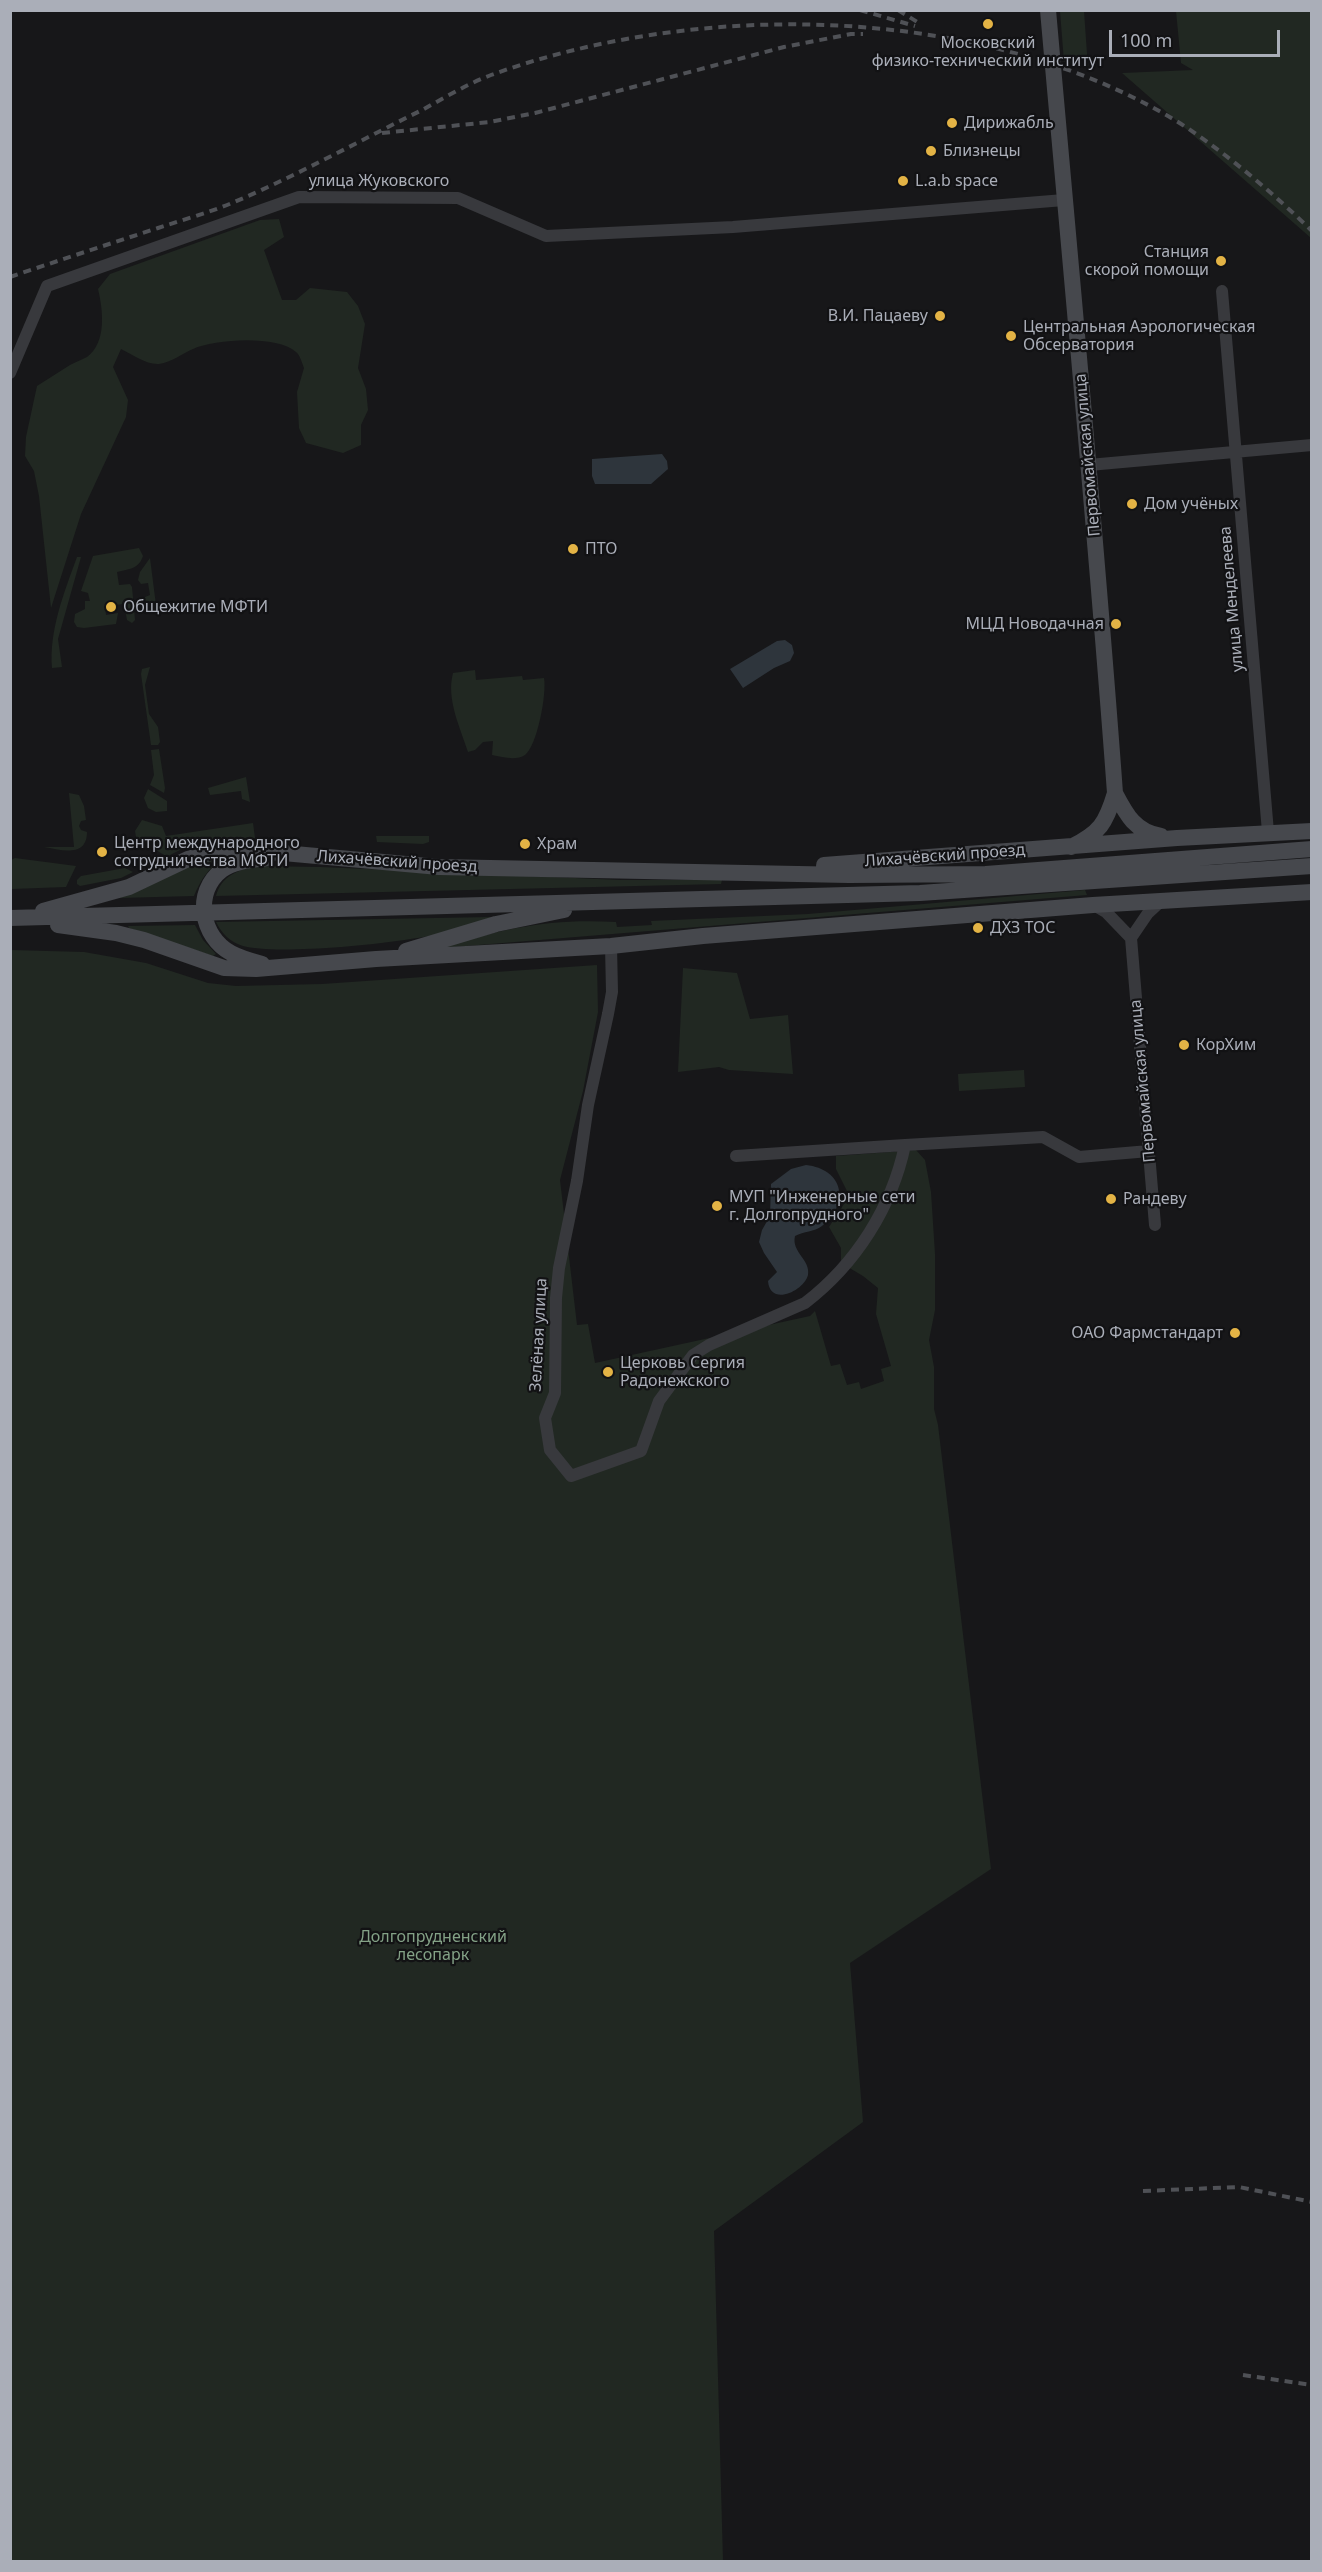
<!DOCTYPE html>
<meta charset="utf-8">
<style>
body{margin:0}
#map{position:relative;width:1322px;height:2572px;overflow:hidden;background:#171719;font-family:"Noto Sans",sans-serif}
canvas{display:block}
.frame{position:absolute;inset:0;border:12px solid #aaaeb8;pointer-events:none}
.scale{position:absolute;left:1109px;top:30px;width:171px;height:27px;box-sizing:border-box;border:3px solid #aaaeb8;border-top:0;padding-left:8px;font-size:18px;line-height:21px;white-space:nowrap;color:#aaaeb8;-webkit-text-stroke:4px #121214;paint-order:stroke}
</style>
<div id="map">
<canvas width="1322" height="2572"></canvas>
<div class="frame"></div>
<div class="scale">100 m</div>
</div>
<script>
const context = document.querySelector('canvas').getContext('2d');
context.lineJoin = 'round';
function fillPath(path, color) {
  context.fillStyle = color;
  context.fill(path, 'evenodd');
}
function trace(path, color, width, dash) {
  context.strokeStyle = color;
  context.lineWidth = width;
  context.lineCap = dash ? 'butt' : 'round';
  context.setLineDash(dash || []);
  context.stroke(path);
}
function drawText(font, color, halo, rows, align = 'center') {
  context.font = font + ' "Noto Sans",sans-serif';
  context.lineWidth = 4.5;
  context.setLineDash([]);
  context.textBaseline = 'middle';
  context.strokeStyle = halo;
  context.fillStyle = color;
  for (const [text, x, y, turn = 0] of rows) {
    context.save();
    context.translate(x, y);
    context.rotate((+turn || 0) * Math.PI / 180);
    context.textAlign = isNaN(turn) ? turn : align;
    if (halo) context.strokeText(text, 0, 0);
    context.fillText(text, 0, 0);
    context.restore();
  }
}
fillPath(new Path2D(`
 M1060,11H1084L1088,68L1064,62Z
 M1176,11H1311V238L1122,73L1193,70L1181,63Z
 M279,219L284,237L264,250L282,300H296L310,288L347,292L358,306L365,324L358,368L366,389L368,410L361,425V445L343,453L306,443L299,428L297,392L304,368C302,363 300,355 296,352C277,335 215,339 193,349C181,354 172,362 159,364C147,365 131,354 121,349L113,367L128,400L126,417L81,514L51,608L39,496L34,471L25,456L26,437L37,386C48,379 59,372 70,365C75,362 82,360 87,357C107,342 103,310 98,289L110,274L260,220Z
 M139,548L143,556C139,569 129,569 117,572L119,585L130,584L132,587L135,620L132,623L127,620L124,604L105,606L106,615L118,613L116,624L84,628L77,627L74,622L75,614L85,609V601H90L88,593L81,591L93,556Z
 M77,557H81L58,639L62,667L52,668C49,630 64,593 77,557Z
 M150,558L157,613L146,614L142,611L140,599L150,595L148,583L141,584L138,580L140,572Z
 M150,667L145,685L149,714L158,727L160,742L158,745H151L141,674L142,669Z
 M475,670L476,680L522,676L523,680L544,678C547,694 537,746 525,755C516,761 502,757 492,755L493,741L483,742L475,750L468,752C460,727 446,699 453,673Z
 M159,749L165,788L164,793L150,785L154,775L151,750Z
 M246,777L250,802L242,799L241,791L210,795L208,788Z
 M148,789L167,801V811L156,812L148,808L144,798Z
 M69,793L79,795L84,806L86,820L81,821L79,826L81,830L87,832C87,858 61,850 44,847H74Z
 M142,820L162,826L166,836L253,823L255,838C220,836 197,839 167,857L136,837L135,831Z
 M376,836H429V842L423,844L377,842Z
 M225,857C209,867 201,879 194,896L119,898L190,864Z
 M15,858L76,866L66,887L12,889L11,860Z
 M256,866L320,867L621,880H722L721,884L216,896C221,876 238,870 256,866Z
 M125,868L133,872L121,878L80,886L77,884V880L81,876Z
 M1085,890L1087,895L442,948C503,928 552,918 616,922L617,927L652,925L651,921L808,914Z
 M491,917C463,940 280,957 243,946C230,942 222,934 216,922Z
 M195,925L203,940L216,954L213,956L129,928L128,926Z
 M11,950L84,952L146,963L208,983L236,986L322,984L597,965L598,1012L583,1091L560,1180L577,1325L588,1324L595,1363L810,1316L815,1311L831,1366L840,1364L847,1385L859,1382L861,1389L884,1381L881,1369L891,1366L876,1314L878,1288L863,1276L841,1263V1248L829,1227L844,1204L847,1191L836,1169V1156L916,1150L925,1160L931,1192L935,1254V1310L929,1340L934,1367V1409L938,1425L991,1869L850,1963L863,2122L714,2231L723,2561H11Z
 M683,968L737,973L750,1019L788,1015L793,1074L729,1070L719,1067L678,1072Z
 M1024,1070L1025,1087L959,1091L958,1074Z`), '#212822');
fillPath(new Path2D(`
 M662,454L667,461L668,469L651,484H595L592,476V459Z
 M785,640L792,645L794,653L790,661L774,668L743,688L730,669L777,641Z
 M806,1165C843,1169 851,1203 822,1226C814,1232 804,1231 795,1236C791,1252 811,1260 808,1275C804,1291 770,1307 768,1281L777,1272L764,1253L759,1242L762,1230L770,1216L771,1184L791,1169Z`), '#2e353c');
trace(new Path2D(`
 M1222,291L1268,832
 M10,373L47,286L299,197L458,198L546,236L733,227L1064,200
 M1089,465L1312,445
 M1094,905L1106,912L1131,938L1155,1225
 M1131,938L1148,913L1161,901
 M611,946L612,992L608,1014L588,1105L577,1181L559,1268L556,1298L555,1393L545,1418L550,1450L571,1476L641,1451L659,1401L693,1355L709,1345L805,1303C856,1264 892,1207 905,1145L1043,1137L1079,1157L1149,1151
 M736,1156L905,1145`), '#38393d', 12);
trace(new Path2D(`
 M1048,10C1071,271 1096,532 1115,793C1106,823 1100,833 1071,847
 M1115,793C1126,814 1135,832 1161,836
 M824,865L1177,838L1312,831
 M986,874L1312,849
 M43,911L129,887L188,859L219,850L261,851L439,867L849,875L997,874
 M10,918L920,893L1312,866
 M58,925L116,933L144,940L224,968L256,969L376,959L611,946L703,936L1093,905L1312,892
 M406,951L496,924L564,910
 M262,964C251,961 240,958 231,953C201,937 193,892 222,870C234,861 253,860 267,858`), '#46484d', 16);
trace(new Path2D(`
 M860,10L915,26
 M898,10L919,23
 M382,133L490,122L535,113L784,47L851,34H863
 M10,277C60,260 109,244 158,228C182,220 208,213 232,203C296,176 359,141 422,110C444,98 467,84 491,75C698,0 975,4 1168,116C1216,144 1272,192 1312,231
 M1143,2191L1239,2187L1312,2202
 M1243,2375L1312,2385`), '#4f5156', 4, [8, 6]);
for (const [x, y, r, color] of [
 [988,24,6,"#e3b345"],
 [952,123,6,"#e3b345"],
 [931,151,6,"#e3b345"],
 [903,181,6,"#e3b345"],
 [1221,261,6,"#e3b345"],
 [940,316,6,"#e3b345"],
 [1011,336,6,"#e3b345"],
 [1132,504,6,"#e3b345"],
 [573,549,6,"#e3b345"],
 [111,607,6,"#e3b345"],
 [1116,624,6,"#e3b345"],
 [525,844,6,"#e3b345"],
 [102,852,6,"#e3b345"],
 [978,928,6,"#e3b345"],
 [1184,1045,6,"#e3b345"],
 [1111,1199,6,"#e3b345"],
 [717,1206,6,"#e3b345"],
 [1235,1333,6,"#e3b345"],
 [608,1372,6,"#e3b345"]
]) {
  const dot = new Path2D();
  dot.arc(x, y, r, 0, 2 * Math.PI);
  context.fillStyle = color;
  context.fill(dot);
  trace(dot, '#121214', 2);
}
drawText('16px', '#aaaeb8', '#121214', [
 ["Московский",988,43,"center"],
 ["физико-технический институт",988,61,"center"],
 ["Дирижабль",964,123],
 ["Близнецы",943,151],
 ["L.a.b space",915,181],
 ["Станция",1209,252,"right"],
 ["скорой помощи",1209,270,"right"],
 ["В.И. Пацаеву",928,316,"right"],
 ["Центральная Аэрологическая",1023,327],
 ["Обсерватория",1023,345],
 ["Дом учёных",1144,504],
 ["ПТО",585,549],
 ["Общежитие МФТИ",123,607],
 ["МЦД Новодачная",1104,624,"right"],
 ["Центр международного",114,843],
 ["сотрудничества МФТИ",114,861],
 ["Храм",537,844],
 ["ДХЗ ТОС",990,928],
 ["КорХим",1196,1045],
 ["МУП \"Инженерные сети",729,1197],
 ["г. Долгопрудного\"",729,1215],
 ["Рандеву",1123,1199],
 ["ОАО Фармстандарт",1223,1333,"right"],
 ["Церковь Сергия",620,1363],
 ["Радонежского",620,1381]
], 'left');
drawText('16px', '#aaaeb8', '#121214', [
 ["улица Жуковского",379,181],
 ["Первомайская улица",1088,455,-95],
 ["улица Менделеева",1232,599,-95],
 ["Лихачёвский проезд",945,856,-4],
 ["Лихачёвский проезд",397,862,4],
 ["Первомайская улица",1143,1081,-95],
 ["Зелёная улица",539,1335,-87]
]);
drawText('16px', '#83a186', '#121214', [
 ["Долгопрудненский",433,1937],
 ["лесопарк",433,1955]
]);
</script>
